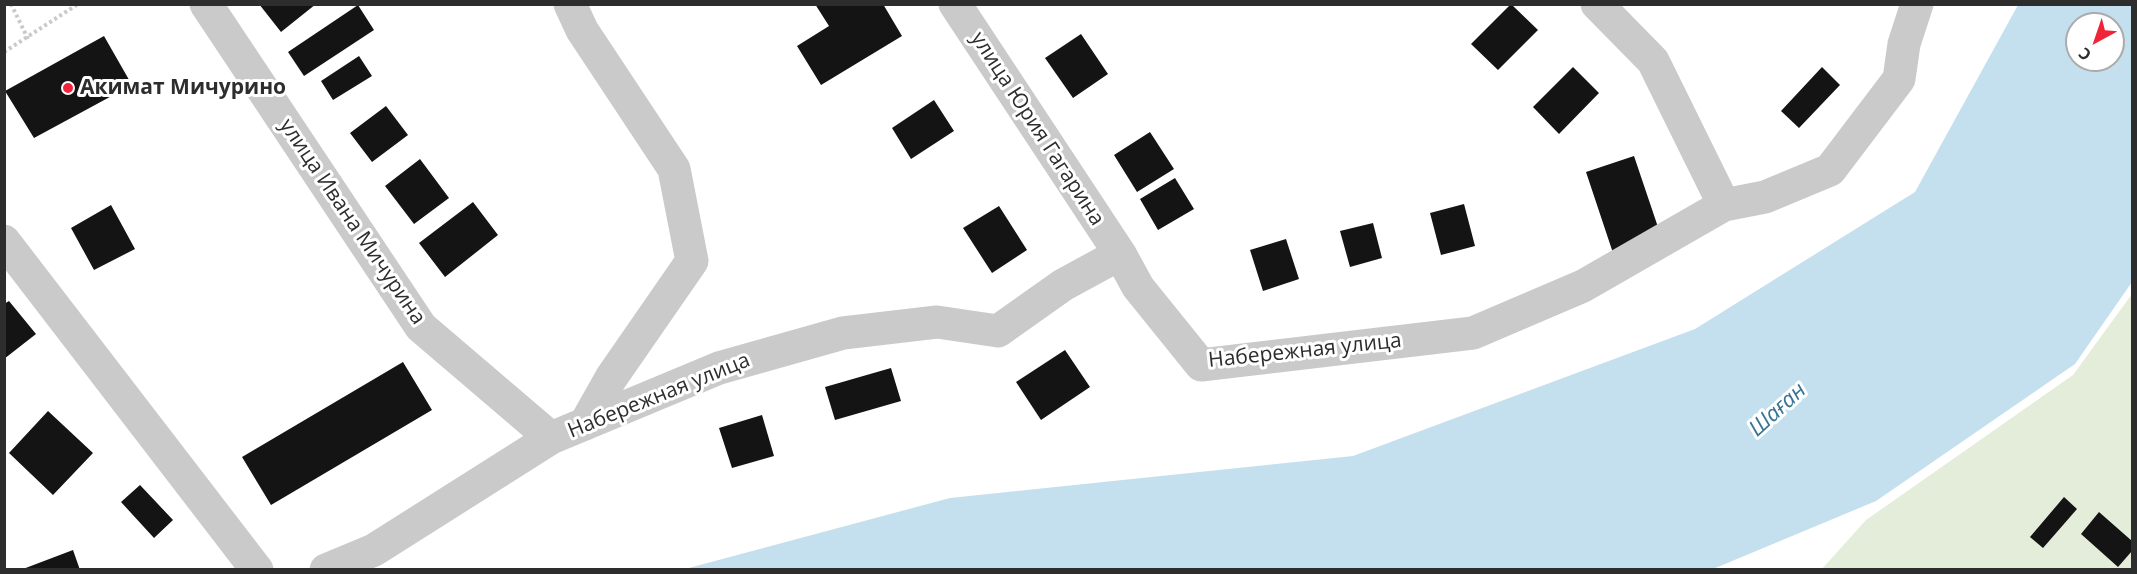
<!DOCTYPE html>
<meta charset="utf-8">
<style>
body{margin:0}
#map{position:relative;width:2137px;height:574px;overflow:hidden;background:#fff;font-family:"Open Sans",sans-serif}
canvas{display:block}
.frame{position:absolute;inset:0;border:6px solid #2d2d2d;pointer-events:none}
.north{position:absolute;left:2065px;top:12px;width:60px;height:60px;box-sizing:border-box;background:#fff;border:2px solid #ababab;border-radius:50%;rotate:220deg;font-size:16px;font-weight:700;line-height:24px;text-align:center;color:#2d2d2d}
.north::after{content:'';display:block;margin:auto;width:21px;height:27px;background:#f02439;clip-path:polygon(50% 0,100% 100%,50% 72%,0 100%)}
</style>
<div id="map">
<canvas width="2137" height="574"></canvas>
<div class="frame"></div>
<div class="north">С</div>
</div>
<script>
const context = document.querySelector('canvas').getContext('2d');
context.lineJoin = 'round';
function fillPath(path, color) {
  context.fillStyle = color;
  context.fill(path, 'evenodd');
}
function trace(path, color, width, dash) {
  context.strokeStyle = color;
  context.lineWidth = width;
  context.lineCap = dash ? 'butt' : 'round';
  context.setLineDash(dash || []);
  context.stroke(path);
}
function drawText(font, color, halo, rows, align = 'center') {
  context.font = font + ' "Open Sans",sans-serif';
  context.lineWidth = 6;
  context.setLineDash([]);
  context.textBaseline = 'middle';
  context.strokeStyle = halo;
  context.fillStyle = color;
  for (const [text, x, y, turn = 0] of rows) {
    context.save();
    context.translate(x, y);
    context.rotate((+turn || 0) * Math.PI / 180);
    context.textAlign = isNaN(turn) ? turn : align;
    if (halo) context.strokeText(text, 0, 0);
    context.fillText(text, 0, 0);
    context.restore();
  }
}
fillPath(new Path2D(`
 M2132,294V569L1821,570L1866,520L2073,375Z`), '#e4ecda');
fillPath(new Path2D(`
 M2018,5H2132V282L2075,364L1876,501L1713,569H685L950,498L1353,456L1695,329L1915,192ZM2077,24H2113V60H2077Z`), '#c4dfed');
fillPath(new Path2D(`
 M259,4H316L281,32Z
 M815,4H883L902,36L821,85L797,46L829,26Z
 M1511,4L1538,30L1498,70L1471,44Z
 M358,5L374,30L304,76L288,52Z
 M1081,34L1108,74L1073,98L1045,58Z
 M104,36L132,85L34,138L5,91Z
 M359,56L372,76L333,100L321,81Z
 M1573,67L1599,93L1559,134L1533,107Z
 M1822,67L1840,85L1799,128L1781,111Z
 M934,100L954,131L911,159L892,128Z
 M386,106L408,135L372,162L350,133Z
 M1150,132L1174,169L1137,192L1114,155Z
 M1634,156L1661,236L1613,253L1586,172Z
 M420,159L449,198L414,224L385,186Z
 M1175,178L1194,209L1158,230L1140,199Z
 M473,202L498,235L445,277L419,243Z
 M1464,204L1475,246L1441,255L1430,213Z
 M111,205L135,249L94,270L71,228Z
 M999,206L1027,250L992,273L963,228Z
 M1373,223L1382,258L1350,267L1340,231Z
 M1286,239L1299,279L1263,291L1250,250Z
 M9,301L36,334L4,359V304Z
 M1065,350L1090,387L1041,420L1016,382Z
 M403,362L432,410L271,505L242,457Z
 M891,368L901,401L835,420L825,387Z
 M48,411L93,453L53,495L9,453Z
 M762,415L774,456L732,468L719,428Z
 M140,485L173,520L154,538L121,502Z
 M2064,497L2077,509L2043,548L2030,537Z
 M2099,512L2132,541V551L2118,567L2081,534Z
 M73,550L80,570H23V569Z`), '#141414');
trace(new Path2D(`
 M11,4L28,39
 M4,52L78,4`), '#cacaca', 4, [3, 3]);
trace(new Path2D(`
 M206,4L421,327L551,438
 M570,4L582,30L674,169L692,261L611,378L585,424
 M955,4L1120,254
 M1597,4L1653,61L1724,205
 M4,241L257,570
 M326,570L374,550L551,438L719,368L843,333L937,322L998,331L1063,285L1120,254L1138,287L1201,365L1473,333L1583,286L1724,205L1765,197L1830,170L1899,79L1904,44L1917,4`), '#cacaca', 33);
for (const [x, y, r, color] of [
 [68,88,6,"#f02439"]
]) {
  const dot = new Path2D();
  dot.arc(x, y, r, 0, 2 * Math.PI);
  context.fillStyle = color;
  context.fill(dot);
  trace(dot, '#fff', 2);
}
drawText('bold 21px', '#2d2d2d', '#fff', [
 ["Акимат Мичурино",80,88]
], 'left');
drawText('21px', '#2d2d2d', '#fff', [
 ["улица Юрия Гагарина",1037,129,57],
 ["улица Ивана Мичурина",352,222,56],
 ["Набережная улица",1305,351,-6],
 ["Набережная улица",659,396,-22]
]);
drawText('italic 22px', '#377394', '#fff', [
 ["Шаған",1778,410,-42]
]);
</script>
